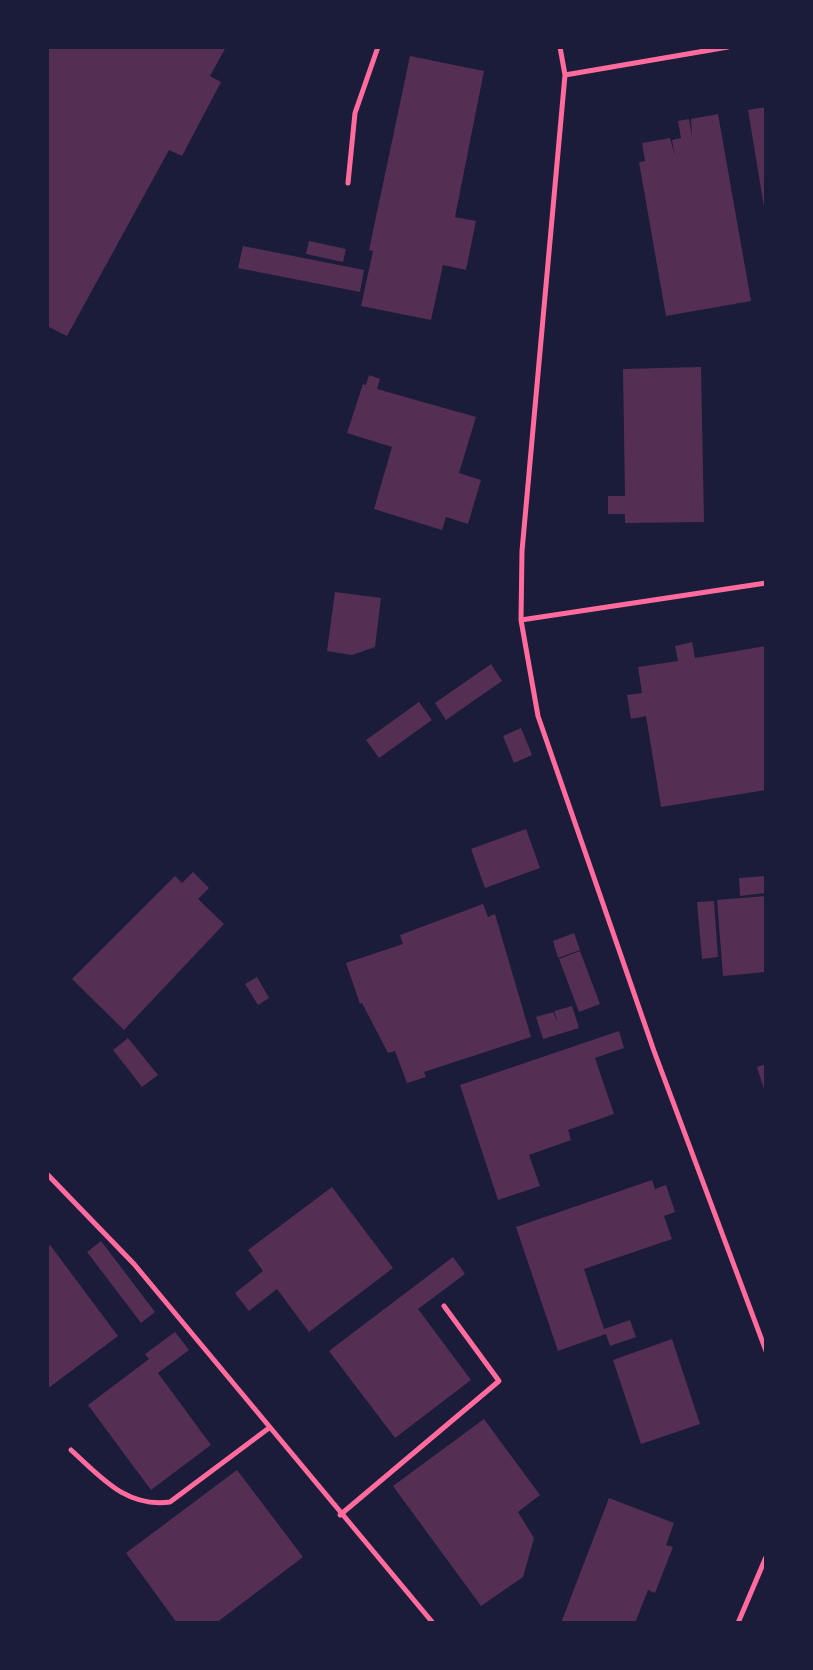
<!DOCTYPE html>
<style>
body{margin:0}
#map{position:relative;width:813px;height:1670px;overflow:hidden;background:#1b1b3a;font-family:"Crimson Pro",serif}
canvas{display:block}
.frame{position:absolute;inset:0;border:49px solid #1b1b3a;pointer-events:none}
</style>
<div id="map">
<canvas width="813" height="1670"></canvas>
<div class="frame"></div>
</div>
<script>
const context = document.querySelector('canvas').getContext('2d');
context.lineJoin = 'round';
function fillPath(path, color) {
  context.fillStyle = color;
  context.fill(path, 'evenodd');
}
function trace(path, color, width, dash) {
  context.strokeStyle = color;
  context.lineWidth = width;
  context.lineCap = dash ? 'butt' : 'round';
  context.setLineDash(dash || []);
  context.stroke(path);
}
fillPath(new Path2D(`
 M47,47H226L210,76L221,82L182,156L169,150L67,336L47,326Z
 M410,56L484,71L455,217L476,221L466,270L443,265L431,320L361,306L373,251L369,250Z
 M766,107V207H764L748,110Z
 M718,114L751,301L666,316L639,162L645,161L642,143L670,138L675,156L672,140L681,138L678,121L689,119L692,136L691,119Z
 M309,241L346,249L343,262L306,254Z
 M243,246L364,270L360,292L238,268Z
 M701,367L704,522L625,523V514H608V496H625L623,369Z
 M369,375L380,379L377,389L476,417L459,473L481,480L468,524L446,517L442,530L374,509L392,447L347,433L363,384L366,385Z
 M335,592L381,598L375,647L352,655L327,651Z
 M692,642L695,658L766,646V790L661,807L646,716L631,719L627,695L642,693L638,667L678,661L675,646Z
 M491,664L502,681L446,720L435,703Z
 M419,702L432,720L379,758L366,740Z
 M521,728L532,755L514,763L503,736Z
 M526,829L540,868L485,888L471,849Z
 M193,872L209,888L198,899L224,924L124,1030L72,979L175,876L182,883Z
 M766,876V893L740,896L739,878Z
 M766,896V972L723,976L717,900Z
 M714,901L718,957L702,959L697,902Z
 M483,904L488,917L495,914L531,1037L424,1072L426,1077L407,1083L395,1051L388,1053L362,1003L360,1004L346,963L403,944L400,935Z
 M574,933L580,950L558,958L553,941Z
 M580,951L600,1004L579,1012L559,959Z
 M257,977L269,998L258,1005L245,984Z
 M572,1006L579,1028L543,1039L536,1017L553,1012L558,1023L554,1011Z
 M619,1031L624,1048L595,1058L614,1114L568,1130L571,1140L529,1155L540,1186L498,1200L460,1085Z
 M128,1038L158,1075L142,1087L113,1050Z
 M766,1064V1092H765L757,1067Z
 M652,1180L655,1189L666,1185L675,1212L664,1216L672,1239L584,1269L604,1329L630,1320L636,1337L610,1346L606,1334L558,1351L516,1227Z
 M332,1187L393,1268L309,1332L277,1289L249,1311L235,1293L263,1271L248,1250Z
 M101,1241L155,1312L141,1323L87,1252Z
 M50,1245L118,1336L47,1389V1247Z
 M453,1257L465,1274L418,1309L471,1380L395,1438L329,1351Z
 M175,1332L189,1350L158,1373L211,1445L151,1490L88,1405L149,1359L145,1354Z
 M672,1339L700,1424L641,1444L613,1360Z
 M484,1419L540,1495L518,1512L534,1538L523,1577L481,1606L393,1486Z
 M237,1470L303,1557L216,1623H177L126,1553Z
 M609,1498L674,1523L666,1545L673,1547L655,1593L648,1590L635,1623H561Z`), '#542f53');
trace(new Path2D(`
 M560,47L565,75L522,551L521,620L538,716L654,1051L766,1351
 M565,75L728,47
 M348,183L355,113L378,47
 M521,620L766,583
 M47,1174L134,1264L433,1623
 M71,1450C101,1477 126,1508 170,1502L269,1428
 M340,1515L499,1381L444,1306
 M738,1623L766,1557`), '#ff6b9d', 5);
</script>
